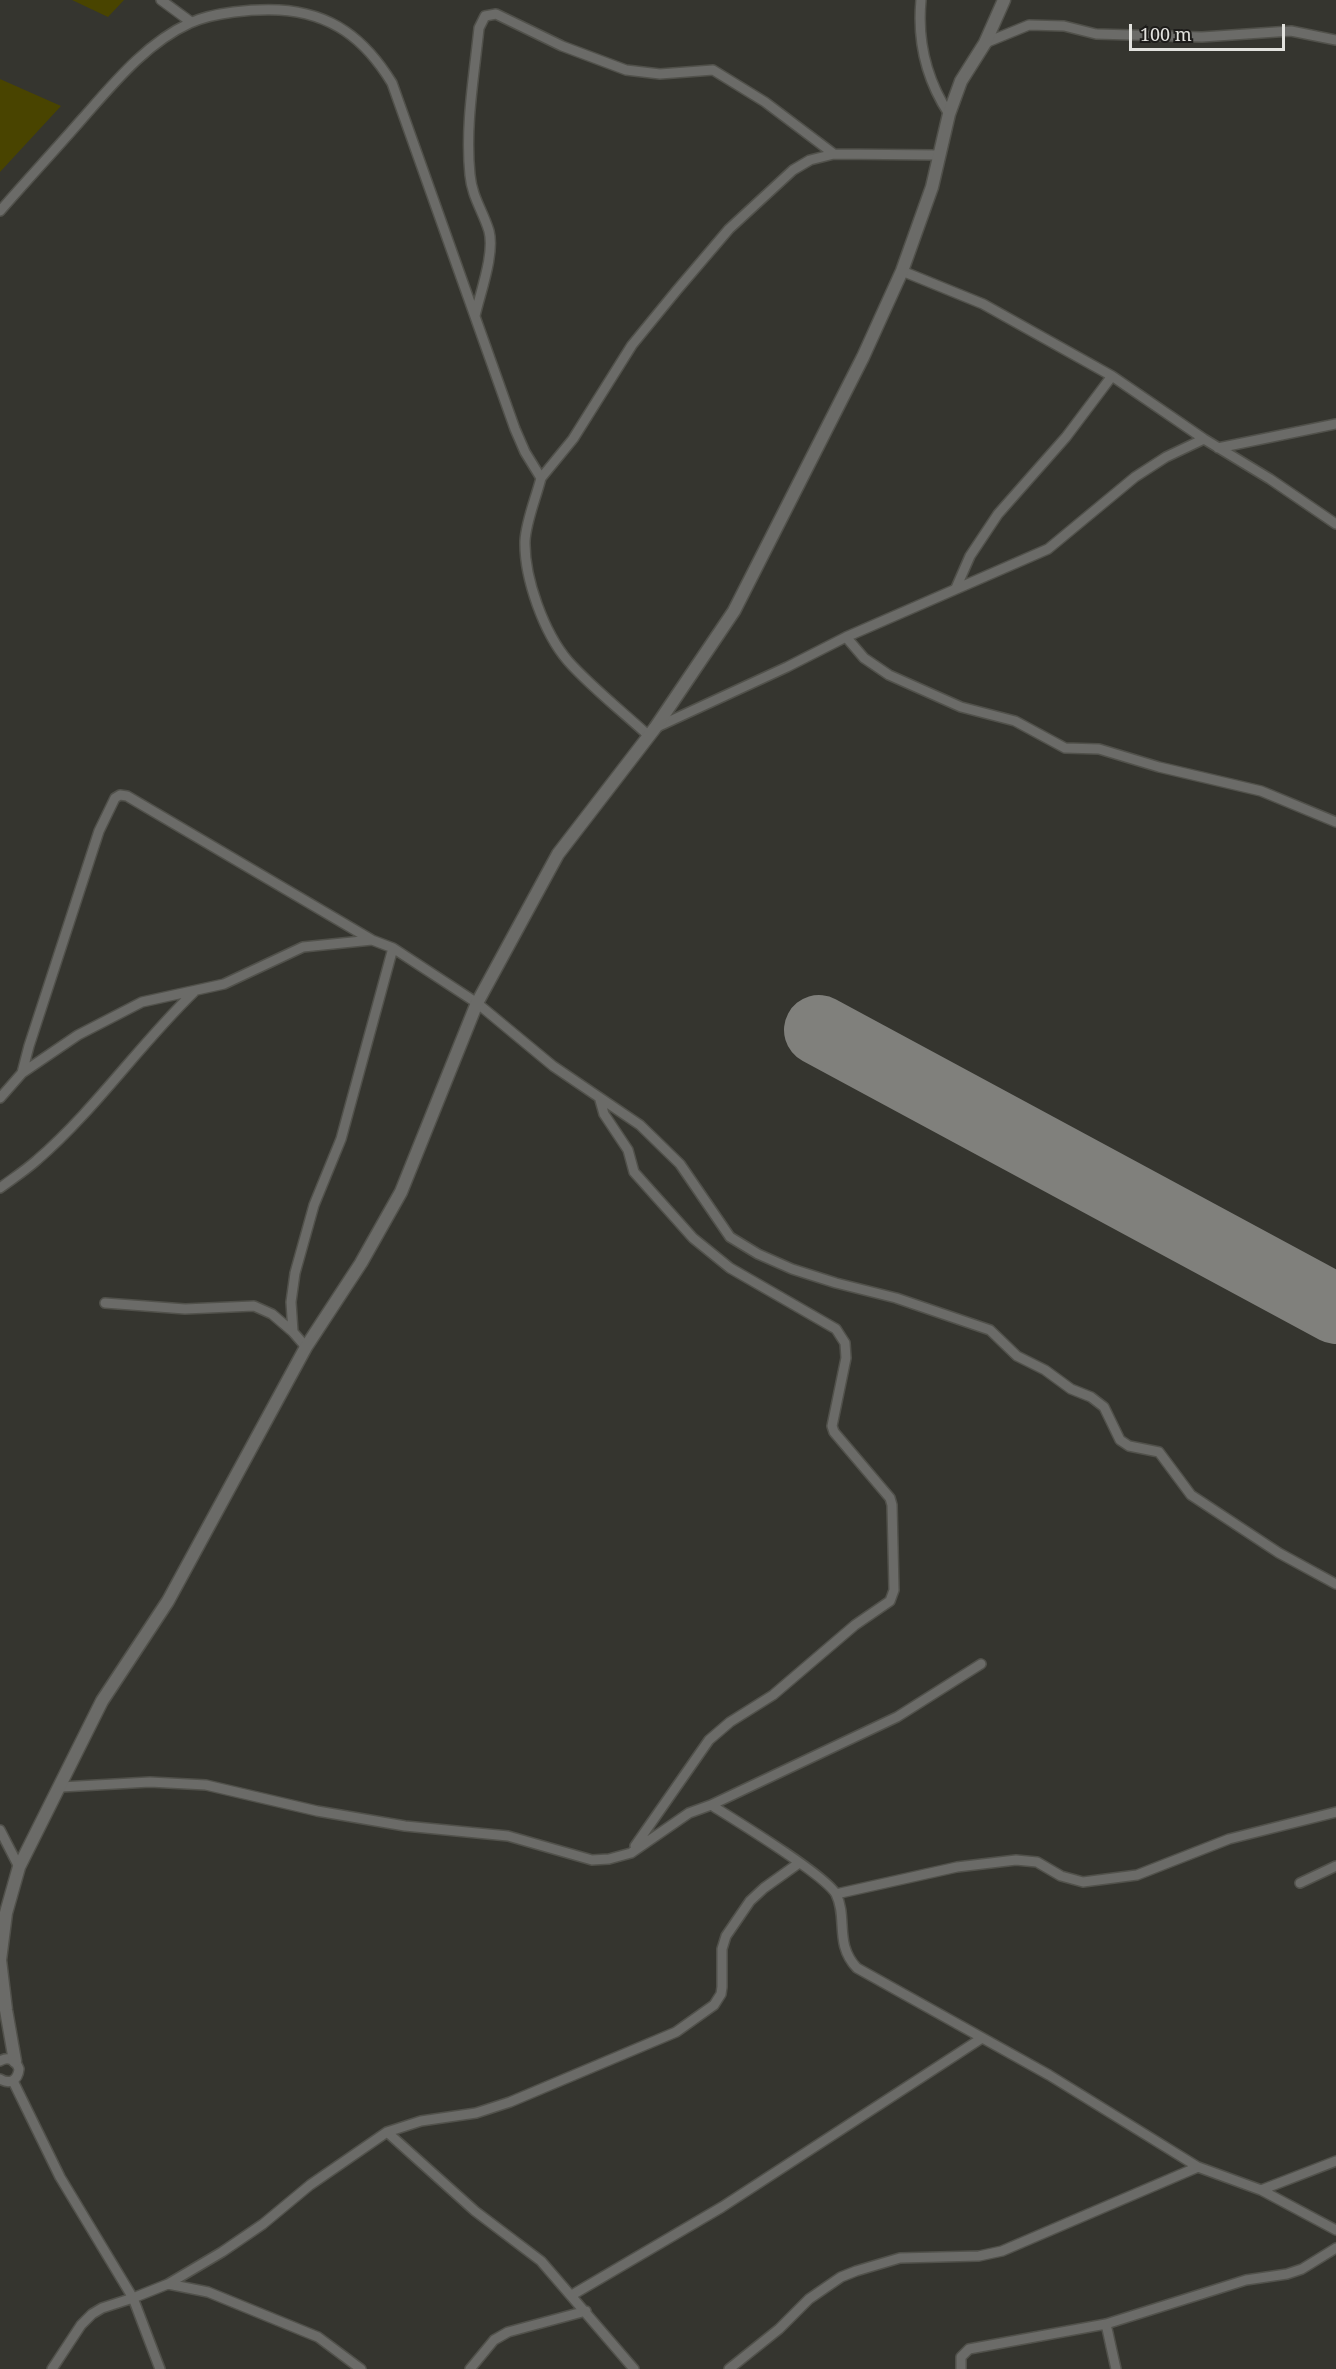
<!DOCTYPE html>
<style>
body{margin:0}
#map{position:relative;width:1336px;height:2369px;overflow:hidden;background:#35352f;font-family:"Noto Serif",serif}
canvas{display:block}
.scale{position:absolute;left:1129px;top:24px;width:156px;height:27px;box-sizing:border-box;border:3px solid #e2e2de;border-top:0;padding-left:8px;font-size:18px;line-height:21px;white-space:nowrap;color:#e2e2de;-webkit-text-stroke:4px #1d1c1a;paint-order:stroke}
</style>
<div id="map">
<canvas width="1336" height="2369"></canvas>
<div class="scale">100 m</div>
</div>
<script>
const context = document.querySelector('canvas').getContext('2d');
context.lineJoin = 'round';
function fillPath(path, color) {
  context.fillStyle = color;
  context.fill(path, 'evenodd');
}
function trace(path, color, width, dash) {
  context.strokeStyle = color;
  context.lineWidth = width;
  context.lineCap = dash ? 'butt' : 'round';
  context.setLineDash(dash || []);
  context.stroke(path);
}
fillPath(new Path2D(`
 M72,0H124L108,17Z
 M0,79L61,106L0,172Z`), '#494400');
trace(new Path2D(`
 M819,1030L1336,1309`), '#80807c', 70);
const minor = new Path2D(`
 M161,0L191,22
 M921,0C917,42 926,79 949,114
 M985,43L1029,25L1064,26L1096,34L1202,37L1291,31L1336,40
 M0,211C27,180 55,150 82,119C113,84 146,43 190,23C214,12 253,9 279,10C332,13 365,39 392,83L515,429L525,452L541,478L573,439L632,345L677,290L729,229L793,170L810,160L834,154L938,155
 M902,271L983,304L1112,376L1204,439L1270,479L1336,524
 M475,316C480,293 495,254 489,231C483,211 472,197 470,175C465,126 474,77 479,28L485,16L496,14L562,46L626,70L660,74L713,70L765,102L834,154
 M1218,448L1336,424
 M541,478C536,498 526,521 525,541C524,578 544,633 568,661C590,686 624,713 649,736
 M956,588L970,556L998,514L1066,437L1112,376
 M846,637L864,658L889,675L961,707L1015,721L1065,748L1099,749L1159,767L1261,791L1336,822
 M657,727L787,667L846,637L1048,549L1135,477L1166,457L1204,439
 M22,1073L29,1046L99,831L115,798L120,795L127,796L372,940L393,948L477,1003L553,1066L640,1125L680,1164L730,1237L758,1254L792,1269L836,1283L896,1298L990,1330L1017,1356L1045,1370L1071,1389L1091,1397L1104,1407L1120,1440L1129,1446L1159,1452L1191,1495L1279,1553L1336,1584
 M0,1098L22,1073L78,1035L142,1002L224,984L303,947L372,940
 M600,1100L604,1114L628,1150L634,1172L693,1238L730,1268L836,1329L845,1343L846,1358L832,1426L834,1432L890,1498L892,1505L894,1590L890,1601L855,1625L773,1695L730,1722L709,1740L635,1846
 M0,1188C12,1179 26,1170 37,1160C95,1110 139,1045 194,992
 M105,1303L185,1309L254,1306L272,1314L293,1332L306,1347
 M293,1332L291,1302L295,1273L314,1205L341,1139L393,948
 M61,1787L150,1782L206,1785L317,1811L405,1826L508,1836L592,1860L609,1859L631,1853L689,1813L711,1805C735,1820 824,1874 836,1894C848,1918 834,1944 857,1968L1049,2075L1198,2167L1261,2190L1336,2230
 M711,1805L897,1717L981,1664
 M0,1830L19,1867
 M1300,1883L1336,1866
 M836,1894L957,1867L1016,1860L1037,1862L1061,1876L1083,1882L1137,1875L1229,1839L1336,1812
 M0,2061C8,2056 16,2060 19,2069C18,2080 10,2085 0,2079
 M13,2081L60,2177L133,2298L160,2369
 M387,2132L475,2211L541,2261L634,2369
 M1261,2190L1336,2161
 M168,2284L222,2252L263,2224L310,2185L387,2132L421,2121L476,2113L510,2102L676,2032L714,2005L721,1994L722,1987V1949L726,1936L750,1901L764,1888L799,1863
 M572,2295L722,2207L982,2038
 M1106,2324L1116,2369
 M52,2369L81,2325L92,2314L102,2308L133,2298L168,2284L208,2292L318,2337L361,2369
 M470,2369L494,2340L508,2332L586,2311
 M729,2369L779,2329L809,2299L841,2277L856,2271L900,2258L979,2256L1002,2251L1198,2167
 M961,2369V2357L969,2349L1106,2324L1246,2280L1287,2274L1302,2269L1336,2248`);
const tertiary = new Path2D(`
 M15,2061L6,2010L0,1960L6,1913L19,1867L102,1701L168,1601L306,1347L361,1263L401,1192L477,1003L558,854L655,728L734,611L863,357L902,271L932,187L949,114L961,81L985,43L1004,0`);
trace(minor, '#51514b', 12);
trace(tertiary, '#51514b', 15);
trace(minor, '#6b6b68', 9);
trace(tertiary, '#6b6b68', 12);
</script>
